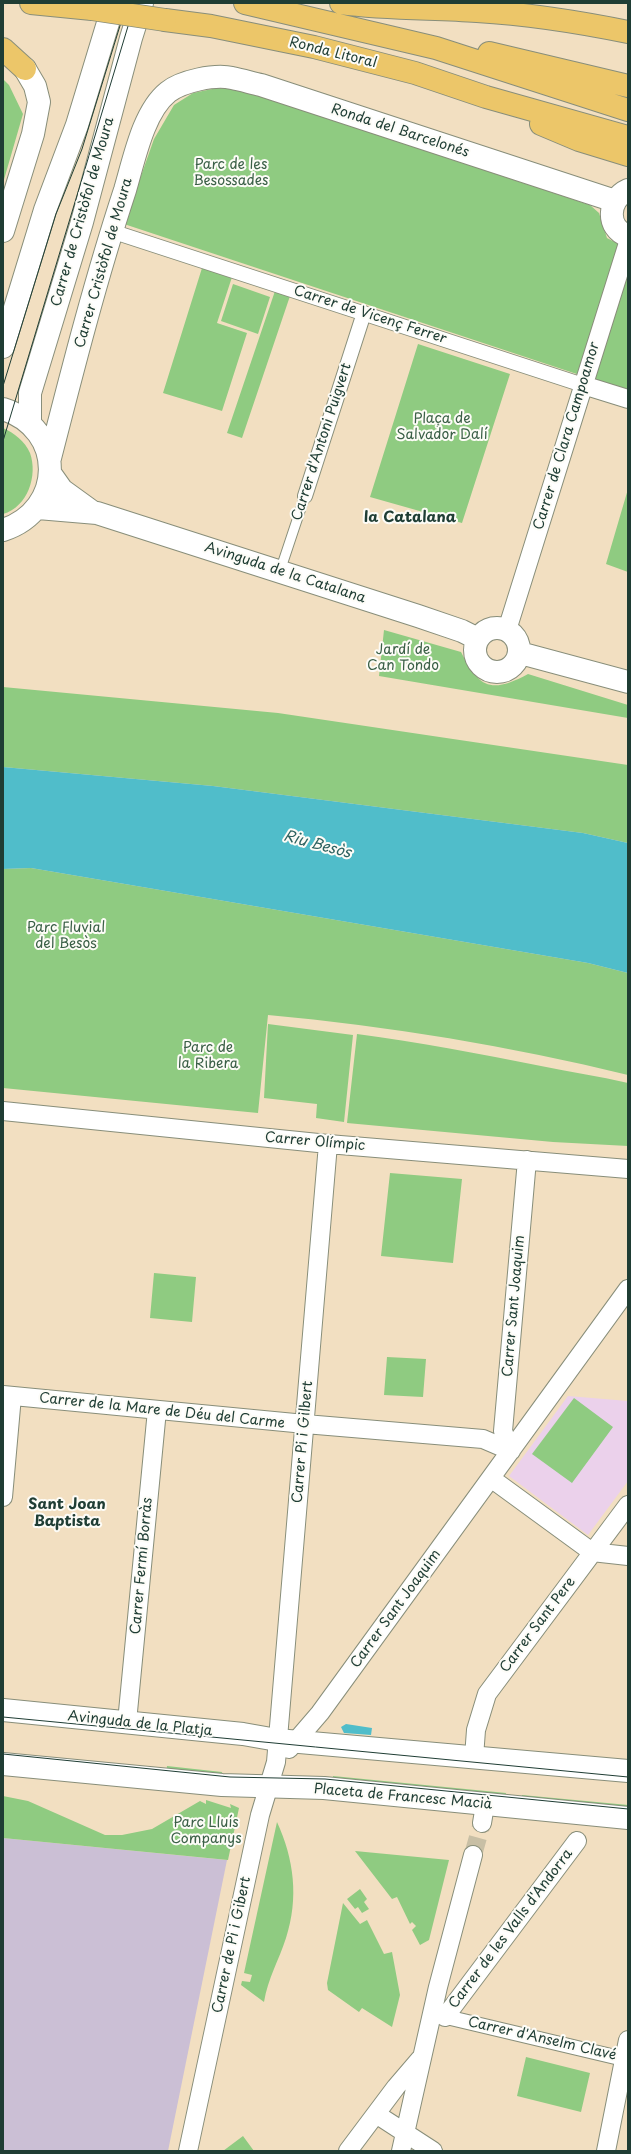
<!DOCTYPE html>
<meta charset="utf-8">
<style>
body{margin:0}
#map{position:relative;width:631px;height:2154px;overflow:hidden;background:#f2dfc1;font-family:"Playpen Sans",sans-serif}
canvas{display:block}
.frame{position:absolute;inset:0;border:4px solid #1f3d34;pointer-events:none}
</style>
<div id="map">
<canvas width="631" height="2154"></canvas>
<div class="frame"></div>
</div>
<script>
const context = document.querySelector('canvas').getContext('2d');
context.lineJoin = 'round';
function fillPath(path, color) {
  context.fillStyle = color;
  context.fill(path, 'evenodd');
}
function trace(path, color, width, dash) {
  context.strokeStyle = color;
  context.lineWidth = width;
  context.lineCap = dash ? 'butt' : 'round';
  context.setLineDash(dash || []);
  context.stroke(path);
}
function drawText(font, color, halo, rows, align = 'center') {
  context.font = font + ' "Playpen Sans",sans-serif';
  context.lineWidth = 4;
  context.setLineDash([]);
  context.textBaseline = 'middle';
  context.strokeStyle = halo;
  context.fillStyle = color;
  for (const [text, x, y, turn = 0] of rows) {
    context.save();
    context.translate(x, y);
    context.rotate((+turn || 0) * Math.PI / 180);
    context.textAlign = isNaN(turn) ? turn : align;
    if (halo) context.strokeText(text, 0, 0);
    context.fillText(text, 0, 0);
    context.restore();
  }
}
fillPath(new Path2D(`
 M568,1396L628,1401V1481L588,1535L509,1476Z`), '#ebd1eb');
fillPath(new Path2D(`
 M3,1838L227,1860L168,2151H3Z`), '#cbbfd5');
fillPath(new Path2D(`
 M3,79L9,85L23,114L3,183Z
 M217,88L238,89L590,205L599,213L607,238L628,249V391L124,224L154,139L174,105L193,93Z
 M202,268L232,277L217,323L247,333L222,411L163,393Z
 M233,284L270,297L258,334L221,321Z
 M275,291L290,296L242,438L227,433Z
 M418,344L510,374L462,523L370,497Z
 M3,428C14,433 25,441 30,453C38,475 28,507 3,514Z
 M628,489V572L606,564Z
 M384,630L461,652C479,688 491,694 528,674L628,705V718L379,676Z
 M3,687L278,713L628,765V843L583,833L213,786L3,767Z
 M31,868L588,963L628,973V1075C510,1046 389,1026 268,1015L258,1113L3,1088V869Z
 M268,1024L353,1035L344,1122L316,1118L317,1104L264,1098Z
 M357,1034C419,1042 480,1054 541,1066C570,1072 599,1076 628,1083V1146L553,1142L347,1123Z
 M390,1173L462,1179L453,1263L381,1256Z
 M154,1273L196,1277L192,1322L150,1318Z
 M387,1357L426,1359L423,1397L384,1395Z
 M574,1398L613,1427L572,1483L532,1454Z
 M167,1766L222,1772L221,1779L166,1774Z
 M333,1776L506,1793L505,1800L332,1784Z
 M522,1795L628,1805V1812L521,1801Z
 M3,1796L28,1801L105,1835H122L152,1829L200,1801L206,1804V1800L231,1808L230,1804L239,1808L228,1860L3,1838Z
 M277,1822C294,1859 299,1898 286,1938C279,1960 268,1978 264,2002L241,1985L242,1981L250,1982L252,1975L244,1973Z
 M355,1851L449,1860L429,1940L420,1945L412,1930L416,1926L412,1922L410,1924L397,1897L392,1899Z
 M360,1889L367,1899L364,1902L369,1909L362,1913L358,1907L355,1909L347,1899Z
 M343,1903L360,1924L367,1920L384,1954L392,1952L400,1995L392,2027L362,2008L359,2012L328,1990L327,1983Z
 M526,2057L590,2073L581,2112L517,2096Z
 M243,2136L254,2151H223Z`), '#8fcb81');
fillPath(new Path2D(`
 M3,767L213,786L583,833L628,843V973L588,963L31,868L3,869Z
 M346,1724L372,1728L371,1735L344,1733L341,1727Z`), '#50bdca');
trace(new Path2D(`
 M473,1855L482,1823`), '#c8bfa5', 18, [18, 9]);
const service = new Path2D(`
 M280,571L305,496`);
const pedestrian = new Path2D(`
 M111,231L583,385
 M305,496L364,313
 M438,2015L628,2060`);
const minor = new Path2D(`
 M583,385L628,399
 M507,630L628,243
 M3,1111L328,1144L628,1169
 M3,1395L305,1424L483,1439L511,1451
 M511,1451L503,1431L527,1160
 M492,1479L592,1552L628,1556
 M3,1497L12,1396
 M127,1722L157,1410
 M289,1749L320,1713L628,1289
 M474,1757L476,1730L487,1694L628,1505
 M482,1823L485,1805
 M445,2017L577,1841
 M376,2114L433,2151
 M188,2151L260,1815L276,1762L328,1144
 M348,2151L396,2087L420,2059
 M401,2151L438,1987L473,1855
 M606,2151L628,2040`);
const tertiary = new Path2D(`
 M628,190C608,199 605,228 628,236
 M3,231L33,134L39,102L35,86L25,69
 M3,347L45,210L77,125L114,3
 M3,409C66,429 65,510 3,530
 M30,422V393L82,222L131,38L142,3
 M50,458C73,368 96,278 125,190C134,160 143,112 168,92C182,81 215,74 232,78C242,80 252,83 261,85L615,201
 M50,473L62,490L91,511
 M38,508L97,513L418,616L462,631L478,639
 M475 650a22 22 0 1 1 44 0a22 22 0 1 1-44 0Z
 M520,653L628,682
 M3,1710L243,1734L277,1740L628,1771
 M3,1764L222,1785L324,1788L628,1818`);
const trunk = new Path2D(`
 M31,3L92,9
 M245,3L436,48L628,110
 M341,3C386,9 432,8 477,11C528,14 579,22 628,32
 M165,20L211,26L314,47L415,73L486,97L628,137
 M3,49L25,69
 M489,53L628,86
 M541,124L579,140L628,155`);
trace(service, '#888e7a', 11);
trace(pedestrian, '#888e7a', 16);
trace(minor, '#888e7a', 20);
trace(tertiary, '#888e7a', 24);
trace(trunk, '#888e7a', 24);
trace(service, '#fff', 9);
trace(pedestrian, '#fff', 14);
trace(minor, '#fff', 18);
trace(tertiary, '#fff', 22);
trace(trunk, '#ecc669', 22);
trace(new Path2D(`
 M3,386L56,214L82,149L127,3
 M3,441L135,3
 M3,1717L628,1777
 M3,1754L230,1777L325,1779L628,1809`), '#1f3d34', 1);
const trunkBridge = new Path2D(`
 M92,9L165,20`);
trace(trunkBridge, '#888e7a', 24, []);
trace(trunkBridge, '#ecc669', 22);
drawText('14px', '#1f3d34', '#fdfcf7', [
 ["Ronda Litoral",333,53,14],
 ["Ronda del Barcelonés",400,131,18],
 ["Carrer de Cristòfol de Moura",83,212,-74],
 ["Carrer Cristòfol de Moura",104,263,-74],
 ["Carrer de Vicenç Ferrer",370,315,18],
 ["Carrer de Clara Campoamor",567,436,-73],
 ["Carrer d'Antoni Puigvert",322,442,-72],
 ["Avinguda de la Catalana",285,573,18],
 ["Carrer Olímpic",315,1142,5],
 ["Carrer Sant Joaquim",514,1306,-85],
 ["Carrer de la Mare de Déu del Carme",162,1411,6],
 ["Carrer Pi i Gilbert",303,1442,-85],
 ["Carrer Fermí Borràs",142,1566,-85],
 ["Carrer Sant Joaquim",396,1609,-54],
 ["Carrer Sant Pere",538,1625,-53],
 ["Avinguda de la Platja",140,1724,6],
 ["Placeta de Francesc Macià",403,1797,5],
 ["Carrer de les Valls d'Andorra",511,1929,-53],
 ["Carrer de Pi i Gibert",232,1945,-78],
 ["Carrer d'Anselm Clavé",542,2039,13]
]);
drawText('14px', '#3b6047', '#fdfcf7', [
 ["Parc de les",231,165],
 ["Besossades",231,181],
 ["Plaça de",442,419],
 ["Salvador Dalí",442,435],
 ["Jardí de",403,650],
 ["Can Tondo",403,666],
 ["Parc Fluvial",66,928],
 ["del Besòs",66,944],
 ["Parc de",208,1048],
 ["la Ribera",208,1064],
 ["Parc Lluís",206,1823],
 ["Companys",206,1839]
]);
drawText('bold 15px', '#1f3d34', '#fdfcf7', [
 ["la Catalana",410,518],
 ["Sant Joan",67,1505],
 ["Baptista",67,1522]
]);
drawText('italic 15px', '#2e6361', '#fdfcf7', [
 ["Riu Besòs",317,845,15]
]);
</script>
